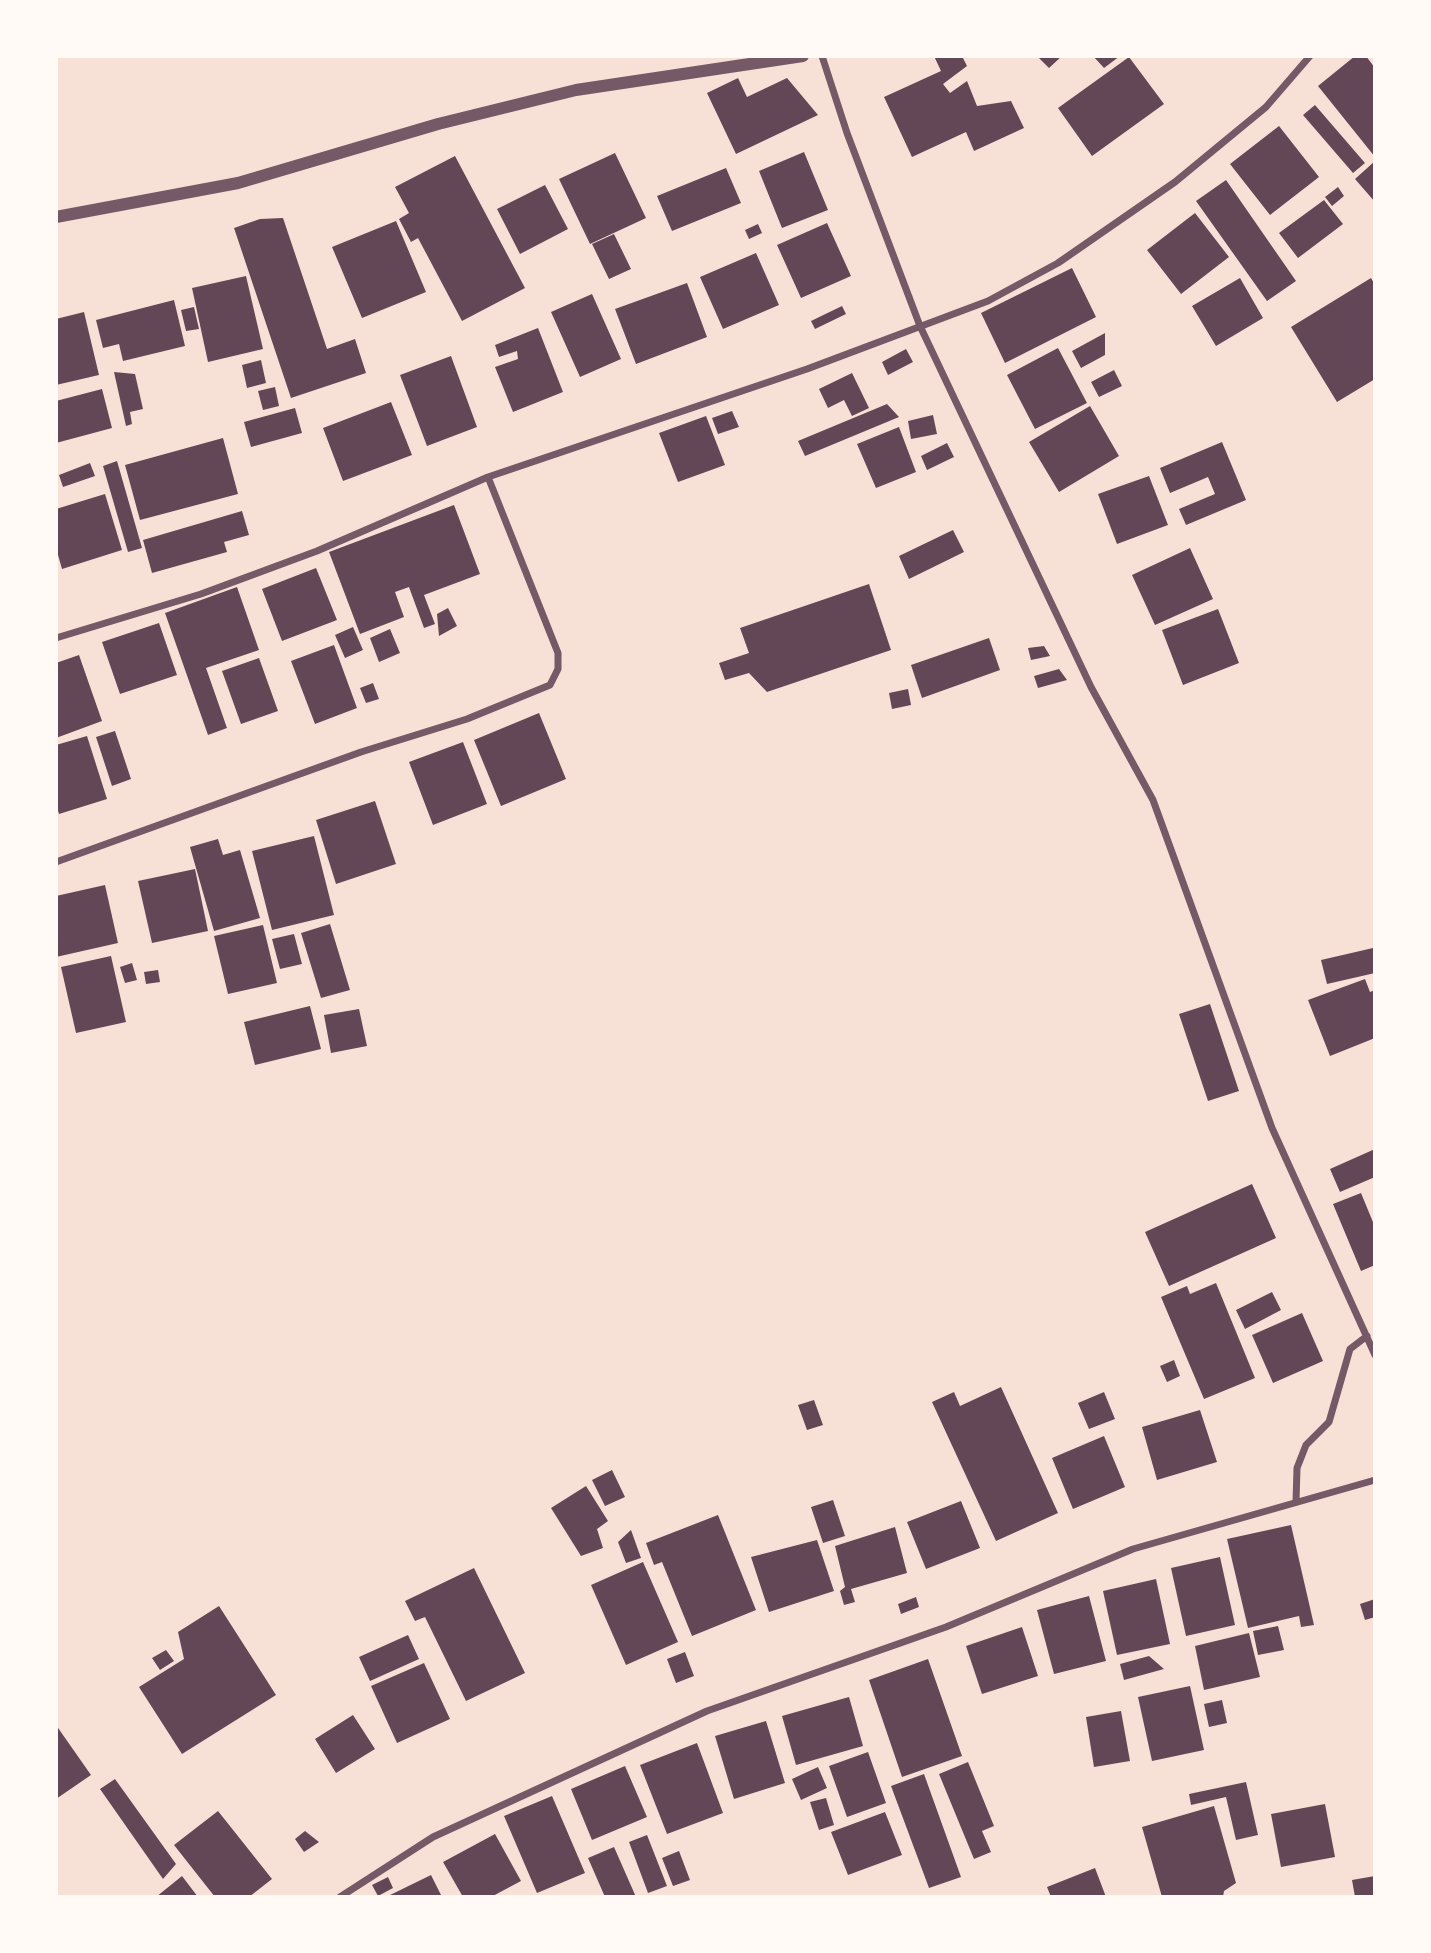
<!DOCTYPE html>
<style>
body{margin:0}
#map{position:relative;width:1431px;height:1953px;overflow:hidden;background:#f7e1d7;font-family:"IBM Plex Sans",sans-serif}
canvas{display:block}
.frame{position:absolute;inset:0;border:58px solid #fffaf5;pointer-events:none}
</style>
<div id="map">
<canvas width="1431" height="1953"></canvas>
<div class="frame"></div>
</div>
<script>
const context = document.querySelector('canvas').getContext('2d');
context.lineJoin = 'round';
function fillPath(path, color) {
  context.fillStyle = color;
  context.fill(path, 'evenodd');
}
function trace(path, color, width, dash) {
  context.strokeStyle = color;
  context.lineWidth = width;
  context.lineCap = dash ? 'butt' : 'round';
  context.setLineDash(dash || []);
  context.stroke(path);
}
fillPath(new Path2D(`
 M934,56H962L967,66L943,84L950,93L967,81L977,106L1011,101L1024,128L974,151L966,132L912,157L884,97L941,71Z
 M1037,56H1062L1049,68Z
 M1093,56H1120L1104,68Z
 M1355,56H1366L1375,68V157L1318,86Z
 M1129,57L1164,104L1092,156L1058,108Z
 M738,78L747,97L787,78L818,115L736,154L707,93Z
 M1315,105L1365,163L1353,173L1303,115Z
 M1279,126L1319,177L1270,215L1230,164Z
 M804,152L828,210L782,228L759,171Z
 M615,153L646,218L590,244L559,179Z
 M455,156L525,288L462,321L418,238L411,242L399,219L409,213L395,187Z
 M1375,161V202L1355,179Z
 M726,168L741,203L672,231L657,196Z
 M1226,180L1296,281L1267,301L1196,201Z
 M545,185L568,229L520,254L497,209Z
 M1338,187L1344,196L1332,206L1325,197Z
 M1324,200L1343,224L1298,258L1279,233Z
 M1195,213L1229,257L1181,294L1147,250Z
 M283,218L327,349L355,339L366,373L291,398L234,228L260,219Z
 M396,221L426,292L362,318L332,247Z
 M827,223L851,276L801,298L777,245Z
 M758,224L762,233L749,239L745,230Z
 M614,234L631,269L609,279L592,244Z
 M756,253L779,305L723,329L700,277Z
 M1072,268L1096,317L1005,363L981,313Z
 M246,276L263,349L208,362L192,288Z
 M1240,278L1263,318L1216,346L1192,306Z
 M1371,278L1375,285V379L1337,402L1291,327Z
 M687,283L707,337L636,364L615,309Z
 M592,294L621,359L580,377L551,312Z
 M174,300L185,346L123,361L119,344L103,348L96,320Z
 M842,306L846,314L815,329L811,321Z
 M194,307L199,329L186,331L181,310Z
 M84,312L99,375L56,385V319Z
 M538,328L563,392L513,412L495,367L518,359L517,351L499,357L495,345Z
 M1105,333V355L1081,368L1072,351Z
 M1058,348L1087,403L1035,429L1007,375Z
 M906,349L913,362L888,375L882,362Z
 M451,356L477,427L427,446L400,375Z
 M261,360L266,383L247,388L242,365Z
 M1114,370L1122,386L1099,397L1091,382Z
 M114,372L135,374L143,409L130,412L132,424L126,426Z
 M852,373L869,408L852,416L844,400L828,408L819,389Z
 M275,387L279,406L263,410L258,391Z
 M102,389L112,428L56,443V401Z
 M391,402L412,455L343,481L323,428Z
 M887,404L899,417L805,456L798,441Z
 M1090,406L1119,456L1059,492L1029,442Z
 M295,408L302,433L251,447L244,422Z
 M732,411L739,427L718,434L712,418Z
 M933,415L937,434L911,439L908,421Z
 M706,416L725,465L678,482L659,433Z
 M899,427L916,472L876,488L857,444Z
 M223,438L238,494L140,520L125,465Z
 M1222,442L1246,500L1186,525L1179,509L1215,494L1208,477L1170,493L1160,468Z
 M947,443L954,457L927,470L921,456Z
 M117,461L142,548L128,552L103,466Z
 M90,463L95,476L63,487L59,475Z
 M1149,476L1168,525L1117,544L1098,494Z
 M105,494L122,550L62,569L56,548V509Z
 M454,505L480,574L424,595L435,624L424,628L409,587L395,592L404,617L360,634L329,552Z
 M242,511L249,535L224,542L227,552L152,573L143,540Z
 M953,530L964,552L909,579L899,556Z
 M1190,548L1213,599L1155,625L1132,575Z
 M316,568L337,620L282,641L262,589Z
 M869,584L891,650L767,692L749,673L725,680L719,663L749,653L740,628Z
 M237,587L259,650L206,668L227,728L208,735L165,613Z
 M448,608L457,626L439,636L437,614Z
 M1218,609L1239,663L1183,685L1162,630Z
 M159,623L177,675L120,694L102,642Z
 M353,627L363,650L345,658L335,635Z
 M390,629L400,653L379,662L370,638Z
 M989,638L1000,670L922,698L911,665Z
 M334,645L357,708L315,724L291,661Z
 M1044,646L1050,656L1031,660L1028,648Z
 M79,655L102,721L56,738V663Z
 M259,658L278,711L241,724L222,671Z
 M1059,669L1067,680L1038,688L1034,676Z
 M373,683L379,699L366,703L360,688Z
 M908,689L911,705L892,709L889,693Z
 M539,713L566,779L501,806L474,740Z
 M115,731L131,779L112,786L96,737Z
 M87,736L107,799L59,814L56,804V745Z
 M463,742L487,804L433,825L409,762Z
 M375,801L396,864L336,884L316,820Z
 M314,836L334,915L272,930L252,851Z
 M218,839L223,855L240,850L260,918L214,931L190,847Z
 M195,869L208,931L152,943L138,881Z
 M105,885L118,943L56,957V896Z
 M330,924L350,990L321,998L301,933Z
 M263,925L277,983L228,994L214,936Z
 M294,934L302,964L280,969L272,939Z
 M1373,948L1375,973L1327,984L1321,960Z
 M111,956L126,1022L76,1033L61,967Z
 M132,963L137,980L125,983L120,967Z
 M158,970L160,982L146,984L144,972Z
 M1365,979L1370,992L1375,990V1038L1330,1056L1308,1000Z
 M1210,1004L1239,1091L1208,1101L1179,1014Z
 M310,1006L321,1049L255,1065L244,1022Z
 M359,1009L367,1046L331,1053L324,1015Z
 M1375,1149V1177L1340,1192L1330,1169Z
 M1252,1184L1276,1238L1169,1286L1145,1232Z
 M1361,1193L1375,1227V1265L1361,1271L1333,1204Z
 M1216,1283L1255,1378L1204,1399L1161,1297L1187,1286L1190,1294Z
 M1272,1292L1281,1310L1245,1329L1236,1310Z
 M1302,1313L1323,1361L1273,1383L1252,1335Z
 M1174,1360L1180,1376L1167,1382L1160,1366Z
 M1001,1387L1058,1513L996,1541L932,1402L954,1392L960,1406Z
 M1104,1392L1115,1419L1089,1429L1078,1403Z
 M814,1400L823,1425L807,1430L798,1405Z
 M1200,1410L1217,1462L1157,1480L1142,1427Z
 M1104,1436L1125,1487L1073,1509L1052,1458Z
 M612,1470L625,1497L605,1506L592,1480Z
 M586,1486L608,1521L597,1529L603,1548L581,1556L551,1508Z
 M833,1500L845,1536L823,1543L811,1507Z
 M961,1501L980,1548L926,1569L907,1522Z
 M718,1515L756,1610L692,1636L662,1562L654,1565L646,1543Z
 M1291,1525L1314,1625L1301,1627L1299,1616L1248,1628L1227,1539Z
 M895,1527L907,1573L851,1589L855,1602L844,1605L840,1591L845,1587L835,1546Z
 M631,1530L641,1558L626,1563L618,1542Z
 M817,1540L834,1591L769,1612L751,1557Z
 M1220,1557L1235,1625L1186,1636L1171,1568Z
 M643,1562L678,1642L626,1665L591,1585Z
 M474,1568L525,1673L466,1701L425,1617L415,1621L405,1601Z
 M1156,1579L1170,1644L1117,1655L1103,1591Z
 M1089,1596L1106,1661L1054,1674L1037,1610Z
 M916,1597L919,1607L901,1614L898,1604Z
 M1375,1599V1617L1365,1620L1360,1604Z
 M219,1606L276,1695L182,1754L139,1687L184,1659L178,1632Z
 M1278,1626L1284,1650L1258,1655L1253,1631Z
 M1022,1627L1038,1676L982,1694L966,1646Z
 M1249,1633L1260,1677L1204,1690L1195,1646Z
 M408,1635L419,1659L370,1681L359,1657Z
 M166,1650L174,1661L160,1670L152,1658Z
 M685,1652L694,1676L676,1683L667,1659Z
 M1149,1656L1164,1669L1124,1680L1120,1664Z
 M928,1659L962,1756L902,1777L869,1680Z
 M424,1663L450,1719L397,1743L371,1686Z
 M1190,1686L1204,1750L1152,1761L1138,1697Z
 M849,1697L863,1746L796,1765L782,1716Z
 M1222,1700L1227,1723L1209,1727L1204,1704Z
 M1121,1711L1130,1761L1094,1767L1086,1717Z
 M353,1715L375,1749L336,1773L315,1739Z
 M766,1721L785,1783L734,1799L715,1736Z
 M56,1725L91,1775L56,1799Z
 M697,1743L723,1813L667,1834L640,1765Z
 M868,1752L886,1803L847,1817L829,1766Z
 M968,1762L994,1826L982,1831L991,1852L974,1859L939,1774Z
 M625,1766L647,1817L592,1840L571,1789Z
 M818,1767L827,1788L801,1800L792,1779Z
 M924,1774L961,1877L929,1888L891,1786Z
 M115,1779L176,1864L163,1879L100,1789Z
 M1246,1782L1258,1835L1236,1840L1226,1797L1191,1805L1189,1794Z
 M552,1796L585,1873L537,1893L504,1816Z
 M826,1798L834,1825L819,1830L810,1802Z
 M1325,1804L1335,1857L1281,1867L1271,1814Z
 M1214,1806L1236,1883L1224,1891L1223,1897H1162L1142,1827Z
 M218,1811L272,1879L249,1897H215L174,1845Z
 M885,1812L902,1855L848,1875L831,1832Z
 M305,1831L319,1842L304,1852L295,1839Z
 M495,1834L521,1881L491,1897H463L443,1862Z
 M647,1835L667,1886L648,1893L629,1842Z
 M614,1847L636,1897H605L588,1858Z
 M679,1851L690,1880L673,1886L662,1858Z
 M1095,1868L1106,1897H1051L1047,1887Z
 M431,1875L442,1897H386Z
 M182,1876L198,1897H156Z
 M1375,1876V1897H1355L1352,1880Z
 M388,1877L393,1888L378,1896L372,1885Z`), '#644757');
trace(new Path2D(`
 M822,56L847,133L920,326L1091,687L1153,800L1272,1128L1375,1355
 M56,638L201,594L317,551L488,477L807,369L988,301L1058,263L1175,182L1266,107L1310,56
 M56,862L361,752L467,719L550,685L558,669V653L488,477
 M1296,1502L1297,1468L1306,1445L1329,1422L1350,1349L1367,1336
 M340,1897L433,1837L707,1711L946,1627L1133,1549L1375,1480`), '#755966', 7);
trace(new Path2D(`
 M56,217L238,183L438,124L576,90L803,56`), '#755966', 12);
</script>
